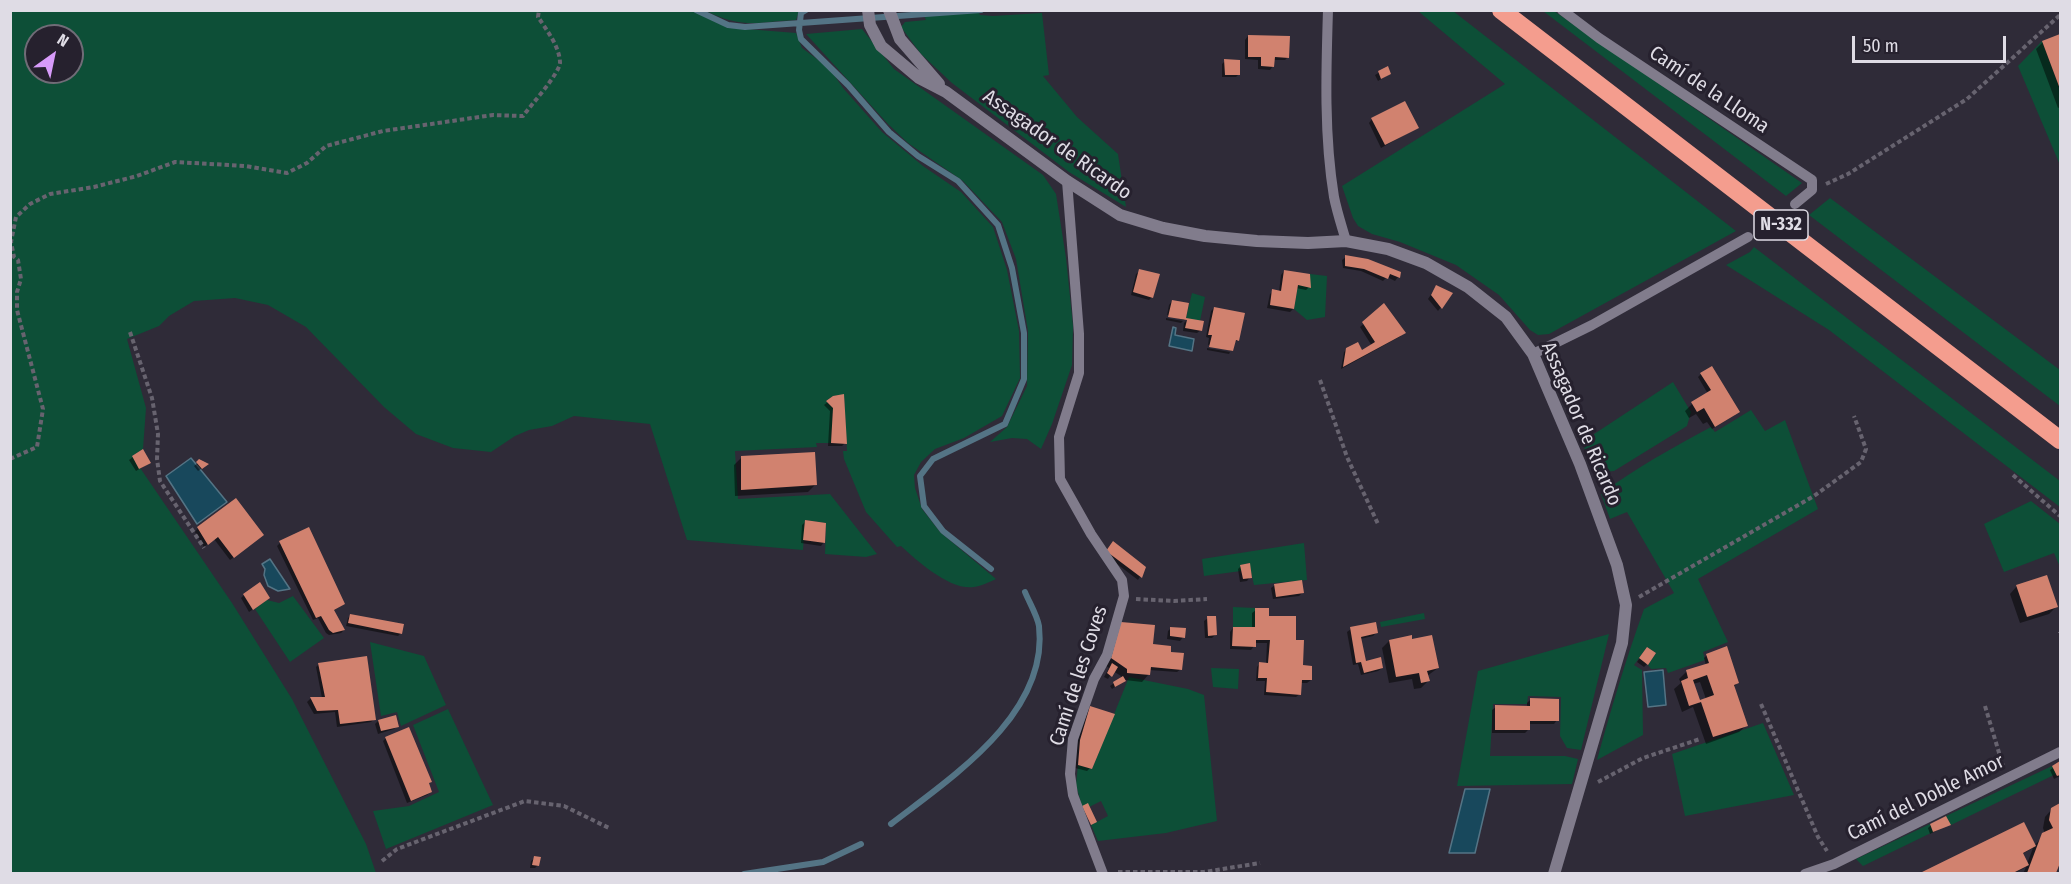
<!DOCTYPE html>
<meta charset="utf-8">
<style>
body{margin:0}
#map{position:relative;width:2071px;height:884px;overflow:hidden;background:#2f2b38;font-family:"Fira Sans Condensed",sans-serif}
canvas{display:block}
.frame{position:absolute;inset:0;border:12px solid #dfdce5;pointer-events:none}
.north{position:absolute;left:24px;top:24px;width:60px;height:60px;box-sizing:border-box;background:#26212e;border:2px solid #706c77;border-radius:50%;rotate:33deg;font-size:16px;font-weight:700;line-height:24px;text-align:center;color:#dfdce5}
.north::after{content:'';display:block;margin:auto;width:21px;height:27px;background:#d79bf9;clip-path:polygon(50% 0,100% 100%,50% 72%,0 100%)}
.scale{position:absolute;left:1852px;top:36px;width:154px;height:27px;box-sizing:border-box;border:3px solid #dfdce5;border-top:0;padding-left:8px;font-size:18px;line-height:21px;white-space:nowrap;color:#dfdce5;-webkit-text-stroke:4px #26212e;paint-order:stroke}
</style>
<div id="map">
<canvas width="2071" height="884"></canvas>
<div class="frame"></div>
<div class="north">N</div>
<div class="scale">50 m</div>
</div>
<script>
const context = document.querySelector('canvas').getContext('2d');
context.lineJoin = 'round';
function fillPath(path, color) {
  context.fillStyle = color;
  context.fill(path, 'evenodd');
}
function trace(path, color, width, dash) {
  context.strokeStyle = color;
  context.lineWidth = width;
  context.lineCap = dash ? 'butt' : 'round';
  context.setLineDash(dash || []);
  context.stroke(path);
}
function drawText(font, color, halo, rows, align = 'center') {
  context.font = font + ' "Fira Sans Condensed",sans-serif';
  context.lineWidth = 6;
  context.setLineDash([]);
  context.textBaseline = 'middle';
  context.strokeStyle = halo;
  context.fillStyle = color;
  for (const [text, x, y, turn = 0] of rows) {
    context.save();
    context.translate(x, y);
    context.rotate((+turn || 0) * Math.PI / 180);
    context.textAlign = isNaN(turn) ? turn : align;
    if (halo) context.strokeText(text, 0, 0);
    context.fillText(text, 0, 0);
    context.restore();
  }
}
fillPath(new Path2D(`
 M692,10L720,24L734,28L796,33L802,48L817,59L832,72L843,88L882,132L923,166L961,192L993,227L1007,270L1019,331L1020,378L1002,416L964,438L935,449L921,462L914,475L915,488L922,509L940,532L996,579C989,582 982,586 974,587C951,591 917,561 901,546L897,547L866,512L844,459L843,451H847L844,395L833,396L826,401L833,408L831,443H816L817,447L735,451L738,499L830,494L877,554L866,557L825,554L826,523L805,520L803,550L687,540L650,424L574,416L552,426L529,430L515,436L491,452L453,448L416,434L384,407L306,327L268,305L235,298L194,301L169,316L159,326L127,339L146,408L143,449L132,456L232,603L292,699L366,844L376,873H11L10,11ZM36,36H72V72H36Z
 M706,11H803L798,14L796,20C759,22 742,29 706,11Z
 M922,11H978L980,15L993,16L1042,13L1049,75L1043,76L1077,117L1118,154L1126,207L1069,172L952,83L921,54L901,27L905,22L926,20Z
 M1418,11H1453L1736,231L1549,334L1538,335L1530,330L1499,295L1456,265L1400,242L1372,234L1358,226L1353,218L1342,186L1505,84Z
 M1543,11H1554L1802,183L1786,196Z
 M862,29L894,69L1043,175L1056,194L1066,258L1073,326L1072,365L1052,424L1041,449L1027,439L1012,438L990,442L1007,427L1027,386L1028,331L1016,259L1002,222L963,181L908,143L888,124L806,34Z
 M2042,41L2060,90V165L2018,66Z
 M1830,198L2060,370V406L1809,215Z
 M1754,247L2060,481V507L1829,330L1726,265L1750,252Z
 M1310,274L1327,276L1325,317L1307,320L1294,309L1298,285L1310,287Z
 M1192,293L1205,297L1200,321L1186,318Z
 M1673,382L1691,412L1687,426L1614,471L1594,473L1582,442Z
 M1751,410L1765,431L1785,420L1818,509L1698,579L1728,642L1703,652L1705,660L1668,673L1666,668L1651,669L1648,665L1656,653L1647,647L1634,665L1642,670L1643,735L1597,760C1611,709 1626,659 1644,609L1674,593L1627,512L1610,519L1601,494C1635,468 1674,447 1711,427L1715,432Z
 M2031,501L2060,524V567L2054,553L2004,572L1984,524Z
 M1304,543L1307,580L1254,585L1249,563L1241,565V571L1204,576L1202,559Z
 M293,596L324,638L290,662L255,609L267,600L279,603Z
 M1233,607L1255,608V627H1233Z
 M1424,613L1425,619L1381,627L1380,622Z
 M1609,634L1581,750L1567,748L1560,736L1561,697L1528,696L1527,704H1493L1490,756H1565L1578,759L1572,784L1457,786L1478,671Z
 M370,642L424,656L446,705L401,726L397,712L381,716Z
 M1211,668L1239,669L1238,689L1213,687Z
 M1129,677L1188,689L1204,695L1217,821L1166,833L1098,841L1091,825L1108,816L1101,801L1089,807L1082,806L1076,785L1078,765L1092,769Z
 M448,709L493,805L386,849L373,811L409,806L439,792L413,725Z
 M1763,723L1794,795L1685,816L1672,754Z
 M2052,766L2056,774L1951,825L1946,816Z
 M1930,824L1933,832L1863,866L1856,859Z`), '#0d4f37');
const water = new Path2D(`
 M1173,327L1176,328L1175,335L1194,339L1192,351L1169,346Z
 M191,458L227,502L197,524L166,476Z
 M270,559L290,589L278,591L268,586L264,575L265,569L262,564Z
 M1663,670L1666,705L1648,707L1644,672Z
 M1465,789H1490L1475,853H1449Z`);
fillPath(water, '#18485c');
trace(water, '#547485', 1.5);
fillPath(new Path2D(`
 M2060,35V107L2058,108L2036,49L2043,42Z
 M1248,36L1288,57L1285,60H1273V66L1270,70L1258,69V60L1245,59V40Z
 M1225,61L1239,74L1236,77H1222V64Z
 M1387,68L1390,74L1378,81L1375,75Z
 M1372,119L1417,128L1381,148L1369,123Z
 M1346,257L1399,273L1398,277L1395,281L1387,277L1383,281L1361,271L1343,268L1342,260Z
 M1140,271L1152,297L1149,300L1131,295L1136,274Z
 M1284,271L1309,287L1306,290L1296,288L1293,309L1290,312L1267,308L1270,294L1273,291L1279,292L1281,275Z
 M1436,287L1451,294L1438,311L1428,299Z
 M1172,301L1187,304L1184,320L1167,315L1169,305Z
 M1384,306L1401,336L1341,369L1344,352L1347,349L1361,352L1372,346L1360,327Z
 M1214,308L1238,340L1233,343L1232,351L1208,345L1209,338L1206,337L1211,311Z
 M1166,318L1183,321L1181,323L1166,320Z
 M1187,320L1201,330L1197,333L1183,331L1184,323Z
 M1207,348L1230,352L1229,354L1207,350Z
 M1701,374L1735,415L1712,429L1707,422L1703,424L1696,414L1689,418L1685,411L1692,404L1708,394L1698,377Z
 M834,397L845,443L842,446H828L830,411L824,405Z
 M133,457L146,465L136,471L129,460Z
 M741,458L816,484L808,492L735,496L734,465Z
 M200,461L204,467L198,471L194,466Z
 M805,522L824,542L821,546L801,543L802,525Z
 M198,528L259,538L230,560L214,539L204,547L195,532Z
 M280,543L344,604L333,611L344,630L341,633L329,635L326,633L318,618L313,620L277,546Z
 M1110,546L1145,568L1138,580L1104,554Z
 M1241,566L1250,577L1247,581L1240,582L1238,569Z
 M1275,585L1302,593L1299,596L1273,599L1271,588Z
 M2017,586L2056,607L2049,614L2020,623L2010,594Z
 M244,595L265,601L249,612L241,598Z
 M1256,610L1295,641L1301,667L1311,680L1307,683H1300V694L1296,697L1264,695L1265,681H1256L1257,667L1260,663L1266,664L1267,643H1254V646L1251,650L1230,649V632L1233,628L1252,629V613Z
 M351,615L401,633L398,636L346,626L348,618Z
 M1208,618L1215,635L1212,638H1205L1204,621Z
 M1171,628L1183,637L1180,641L1167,639L1168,631Z
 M1351,629L1376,633L1373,636L1360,639L1365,663L1382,668L1378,671L1361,675L1358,664L1353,665L1347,632Z
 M1114,631L1169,653L1181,669L1177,672L1149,670V674L1142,682L1125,680L1112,689L1110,686L1120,679L1121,676L1113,671L1108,679L1104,677L1109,668L1105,665Z
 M1389,641H1411L1438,668L1427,676L1428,681L1421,688L1414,689L1412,679L1389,683L1382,648Z
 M1644,652L1647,664L1644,667L1637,662Z
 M1707,655L1738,682L1734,687L1747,725L1739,732L1706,744L1693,707L1682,712L1674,689L1681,683L1679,679L1686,672L1706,665L1704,658ZM1700,682L1706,699L1699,703L1693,684Z
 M319,664L374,719L371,722L337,727L335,712L314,714L307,702L310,699L322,698L316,667Z
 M1530,700L1557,720L1554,724H1528V730L1525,733H1492V710L1496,707H1527V703Z
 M1090,708V768L1087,771L1075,768L1077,744L1087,711Z
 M378,721L397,726L394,729L378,734L375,724Z
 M386,738L427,784L430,792L427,795L407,803L383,741Z
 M2060,763V776L2054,779L2050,770Z
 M2060,805V859L2055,874H2023L2026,867L2013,874H1924L2024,824L2034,846L2045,834L2043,828L2045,817L2052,809ZM2033,848L2027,864L2022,854Z
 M1949,824L1930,834L1928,828L1931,825Z
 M535,858L538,865L535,868H530L531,861Z`), '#0007');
trace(new Path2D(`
 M696,10L728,25L745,27L981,10
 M806,10L801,13L799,30L801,39L848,85L889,132L918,156L958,181L998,225L1012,268L1024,333V379L1005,424L933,459L920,476L924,506L943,531L991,569
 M891,824C952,777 1049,714 1039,626C1037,615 1029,602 1025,592
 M744,874L823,862L861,844`), '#547485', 6);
fillPath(new Path2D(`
 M2060,34V89L2042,41Z
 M1248,35L1290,36L1289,58L1275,57L1274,67L1261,66V57H1248Z
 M1224,59L1240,60V75H1225Z
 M1388,66L1391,74L1381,79L1378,71Z
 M1405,101L1419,128L1385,145L1371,118Z
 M1345,255L1368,259L1401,272L1400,278L1390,274L1388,279L1364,269L1345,266Z
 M1139,269L1160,274L1153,298L1133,292Z
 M1284,270L1310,274L1311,288L1298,285L1294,309L1270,305L1272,289L1281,291Z
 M1436,285L1453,293L1442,309L1431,295Z
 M1172,300L1189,303L1186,318L1204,321L1202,331L1185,328L1187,320L1168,317Z
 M1384,303L1406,333L1343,367L1346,348L1358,342L1362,350L1375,342L1362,322Z
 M1214,307L1245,313L1239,341L1236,340L1233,351L1209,347L1212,335H1208Z
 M1712,366L1740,412L1715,427L1704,408L1697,412L1691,402L1711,390L1700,373Z
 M844,394L847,444L831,443L833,408L826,401L833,396Z
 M143,449L151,463L139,469L132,456Z
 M815,452L817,485L741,490V456Z
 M199,459L209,464L202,469L196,462Z
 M236,498L264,535L234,558L218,537L208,545L197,527Z
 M805,520L826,523L825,543L803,540Z
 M309,527L345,604L334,610L345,630L333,633L329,630L321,616L316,618L279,541Z
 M1113,541L1146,567L1142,578L1106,551Z
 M1250,563L1252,578L1243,579L1240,565Z
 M2047,575L2058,607L2027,617L2016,585Z
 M1302,580L1304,593L1276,597L1274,584Z
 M260,582L270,598L253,610L243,594Z
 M1255,608H1269V616H1296V640H1304L1303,665L1312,666V680H1302L1301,695L1266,692L1267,678H1258L1259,662L1268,663L1270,640H1256V647L1232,646L1233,627H1255Z
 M350,614L404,624L402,634L348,623Z
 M1207,616H1216L1217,635L1208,636Z
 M1121,622L1155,625L1153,644L1171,646V652L1184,653L1182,670L1151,667L1150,675L1127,673V669L1111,658Z
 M1376,622L1378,633L1361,637L1366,661L1381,657L1383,668L1364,673L1361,662L1356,663L1350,627Z
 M1170,627L1186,628L1185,638L1170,636Z
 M1412,635V639L1432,635L1439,668L1427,671L1430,681L1421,683L1419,673L1396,677L1389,640Z
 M1727,646L1739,683L1734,685L1748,726L1713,737L1701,702L1689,706L1681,681L1688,678L1686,670L1709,663L1706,654ZM1707,675L1714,695L1700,700L1693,680Z
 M1647,647L1656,653L1648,665L1639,658Z
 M367,656L376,720L340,724L338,710L317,711L310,697H325L318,663Z
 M1112,663L1118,667L1112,677L1107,673Z
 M1123,676L1126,681L1115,687L1113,682Z
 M1530,698L1559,699V721H1530V730H1495V705L1530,706Z
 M1090,706L1115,714L1092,769L1078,765L1080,740Z
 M396,715L399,727L381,731L378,720Z
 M409,727L432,782L429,783L432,792L411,801L385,737Z
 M2060,761V775L2057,776L2052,766Z
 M1088,803L1097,822L1091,825L1082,806Z
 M2060,803V863L2056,873H2027L2042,833L2053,828L2049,820L2051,808Z
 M1946,816L1951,825L1933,832L1930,824Z
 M2024,822L2036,846L2023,853L2029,865L2013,873H1920Z
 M534,856L541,857L539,866L532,865Z`), '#d1826f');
trace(new Path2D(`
 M1826,184L1848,174L1967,99L2060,15
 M130,332L152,398L158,434L157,459L160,481L204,548
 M1320,380L1347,457L1378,524
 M10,459L37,447L43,409L17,310V292L21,279L18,260L14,257L11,242L16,217L30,204L50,194L94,187L137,176L175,162L246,166L287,173L307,163L326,146L383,131L493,115L523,116C531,105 559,74 560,63C560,47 546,29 538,17L539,10
 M2013,475L2060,516
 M1639,597L1814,496L1861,462L1866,449L1854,416
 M1136,599L1174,601L1207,599
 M2060,632V633
 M1761,704L1818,837L1827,851
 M1985,706L2003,766
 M1598,782L1643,758L1700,739
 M382,861L397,849L525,801L564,806L609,828
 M1118,872H1204L1260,863`), '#67636f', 4, [4.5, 3]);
trace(new Path2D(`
 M1328,10C1326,72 1324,136 1334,197C1337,212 1342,227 1346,241
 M1562,10L1599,38L1812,180V190L1795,204
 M1067,181L1079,334V373L1059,437L1060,479L1091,534L1122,580L1124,596L1107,655L1094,679L1073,739L1070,774L1073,795L1103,874
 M1533,354L1592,325L1748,237
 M1805,874L1834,864L2060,752`), '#817c8c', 10);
trace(new Path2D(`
 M868,10L870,25L881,46L919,78L946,92L1067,181L1120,215L1163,228L1205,236L1257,241L1308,243L1346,241L1388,249L1426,263L1468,287L1506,317L1533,354L1580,464L1617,565L1626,605L1622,643L1554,874
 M889,10L900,39L939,84`), '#817c8c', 12);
trace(new Path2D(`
 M1501,10L2060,440`), '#f49d8e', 18);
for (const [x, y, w] of [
 [1781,225,54]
]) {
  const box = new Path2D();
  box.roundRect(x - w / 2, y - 15, w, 30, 4.5);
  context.fillStyle = '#26212e';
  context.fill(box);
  trace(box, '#dfdce5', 1.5);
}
drawText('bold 18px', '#dfdce5', null, [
 ["N-332",1781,225]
]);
drawText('20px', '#dfdce5', '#26212e', [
 ["Camí de la Lloma",1709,90,34],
 ["Assagador de Ricardo",1057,145,35],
 ["Assagador de Ricardo",1581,424,67],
 ["Camí de les Coves",1079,676,-72],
 ["Camí del Doble Amor",1926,798,-26]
]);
</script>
